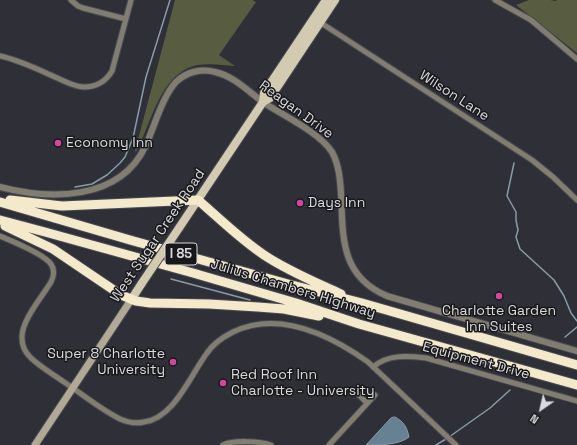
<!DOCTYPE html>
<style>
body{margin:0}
#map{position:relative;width:577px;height:445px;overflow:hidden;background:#2f2f37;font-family:"Space Grotesk",sans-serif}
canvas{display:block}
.north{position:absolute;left:521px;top:389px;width:40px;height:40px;-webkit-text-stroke:3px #18181b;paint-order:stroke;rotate:214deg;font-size:11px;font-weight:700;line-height:16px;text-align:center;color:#dad9de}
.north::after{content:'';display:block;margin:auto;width:14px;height:18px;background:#dad9de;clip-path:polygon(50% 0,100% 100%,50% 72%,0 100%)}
</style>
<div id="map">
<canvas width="577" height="445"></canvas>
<div class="north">N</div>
</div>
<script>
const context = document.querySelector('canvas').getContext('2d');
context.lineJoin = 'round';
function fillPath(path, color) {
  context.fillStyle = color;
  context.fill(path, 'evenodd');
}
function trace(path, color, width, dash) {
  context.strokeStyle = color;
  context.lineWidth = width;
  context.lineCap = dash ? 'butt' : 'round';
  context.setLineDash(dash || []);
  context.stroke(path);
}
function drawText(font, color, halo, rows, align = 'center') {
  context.font = font + ' "Space Grotesk",sans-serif';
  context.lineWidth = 3;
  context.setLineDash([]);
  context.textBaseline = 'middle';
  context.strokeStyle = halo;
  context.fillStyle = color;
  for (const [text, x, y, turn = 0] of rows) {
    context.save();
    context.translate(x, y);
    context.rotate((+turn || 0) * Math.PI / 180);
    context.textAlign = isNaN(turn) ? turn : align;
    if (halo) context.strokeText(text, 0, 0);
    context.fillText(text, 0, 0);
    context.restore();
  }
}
fillPath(new Path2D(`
 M175,0H252L256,2L219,55L235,66C223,65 210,63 198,65C160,72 152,123 136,152L135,151Z
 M529,0H550L556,1L557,0H577V53L516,5Z`), '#585d42');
const water = new Path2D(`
 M395,417C404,422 407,427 409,437C399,445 380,445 366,445L391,418Z`);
fillPath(water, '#658192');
trace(water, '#889ba9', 1);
trace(new Path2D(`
 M514,163L507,196L516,212V220L518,230L516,237L520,249L554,280L564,296L571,313L577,321
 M75,187L92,184L107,175L120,163L125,157L133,138L146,77L170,0
 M171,279L250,300
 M565,337L577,327
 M449,437L490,408L510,390
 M436,445L446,439`), '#889ba9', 1.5);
const minor = new Path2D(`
 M71,0L78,6L83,8L126,19
 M495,0L531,20L577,59
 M318,21L532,160L553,177L577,200
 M0,56C19,60 37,69 55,77C64,81 74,87 84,87C96,87 106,81 112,71L131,0
 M0,236C12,241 44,254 51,264C55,270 54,276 51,282C42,297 21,321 22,338C22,345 25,352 30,357C40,367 53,374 64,382C82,394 100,409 120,419C127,422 136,424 144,422C174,418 190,376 207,353C213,344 223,337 233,332C279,310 330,335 368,362L456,445
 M373,367C388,354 407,356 426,358L577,401
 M357,393L367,403
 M223,445C233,440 260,441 271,445
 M329,445L375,395`);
const tertiary = new Path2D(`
 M0,187C50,200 119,201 145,147C154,128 162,97 176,82C186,72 202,68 215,72C234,76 249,92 264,103C283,115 320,133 332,152C339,165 340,179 341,193C343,237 340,276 387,296L577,351`);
const secondary = new Path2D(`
 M35,445L131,300`);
const primary = new Path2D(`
 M263,102L270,98L335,0
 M179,228L263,102L264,93L326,0
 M131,300L142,283`);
const motorway = new Path2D(`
 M10,200L62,206L198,200C220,219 240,239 264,255C288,271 315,282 341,294
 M0,202L130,240L288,284L362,303L577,365
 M0,220L45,232L193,273L296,303L359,324L577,385
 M5,226L53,249L121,295L136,301L150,303L209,304L258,307L284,309L319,316`);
trace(minor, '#4a4a52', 7);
trace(tertiary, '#4a4a52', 8);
trace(secondary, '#4a4a52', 9);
trace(primary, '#4a4a52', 10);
trace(motorway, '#4a4a52', 11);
trace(minor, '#817e71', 5);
trace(tertiary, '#817e71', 6);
trace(secondary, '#b0a996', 7);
trace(primary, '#d3cbb1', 8);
trace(motorway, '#f4eacb', 9);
const primaryBridge = new Path2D(`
 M142,283L179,228`);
trace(primaryBridge, '#4a4a52', 10, []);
trace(primaryBridge, '#d3cbb1', 8);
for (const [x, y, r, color] of [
 [58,143,4,"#d1479c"],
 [300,203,4,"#d1479c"],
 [499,296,4,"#d1479c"],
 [173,362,4,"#d1479c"],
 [223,383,4,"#d1479c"]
]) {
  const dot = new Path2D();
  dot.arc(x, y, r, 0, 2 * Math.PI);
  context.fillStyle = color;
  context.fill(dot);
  trace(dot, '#18181b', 1.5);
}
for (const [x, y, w] of [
 [181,254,32]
]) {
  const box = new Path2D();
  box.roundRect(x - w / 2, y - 11, w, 22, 3);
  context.fillStyle = '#18181b';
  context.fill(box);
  trace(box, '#dad9de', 1);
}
drawText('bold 13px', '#dad9de', null, [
 ["I 85",181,254]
]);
drawText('14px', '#dad9de', '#18181b', [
 ["Wilson Lane",454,96,33],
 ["Reagan Drive",296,110,36],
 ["West Sugar Creek Road",158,236,-56],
 ["Julius Chambers Highway",293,289,17],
 ["Equipment Drive",476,361,15]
]);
drawText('14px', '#dad9de', '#18181b', [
 ["Economy Inn",66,143],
 ["Days Inn",308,203],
 ["Charlotte Garden",499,311,"center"],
 ["Inn Suites",499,327,"center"],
 ["Super 8 Charlotte",165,354,"right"],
 ["University",165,370,"right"],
 ["Red Roof Inn",231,375],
 ["Charlotte - University",231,391]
], 'left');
</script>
